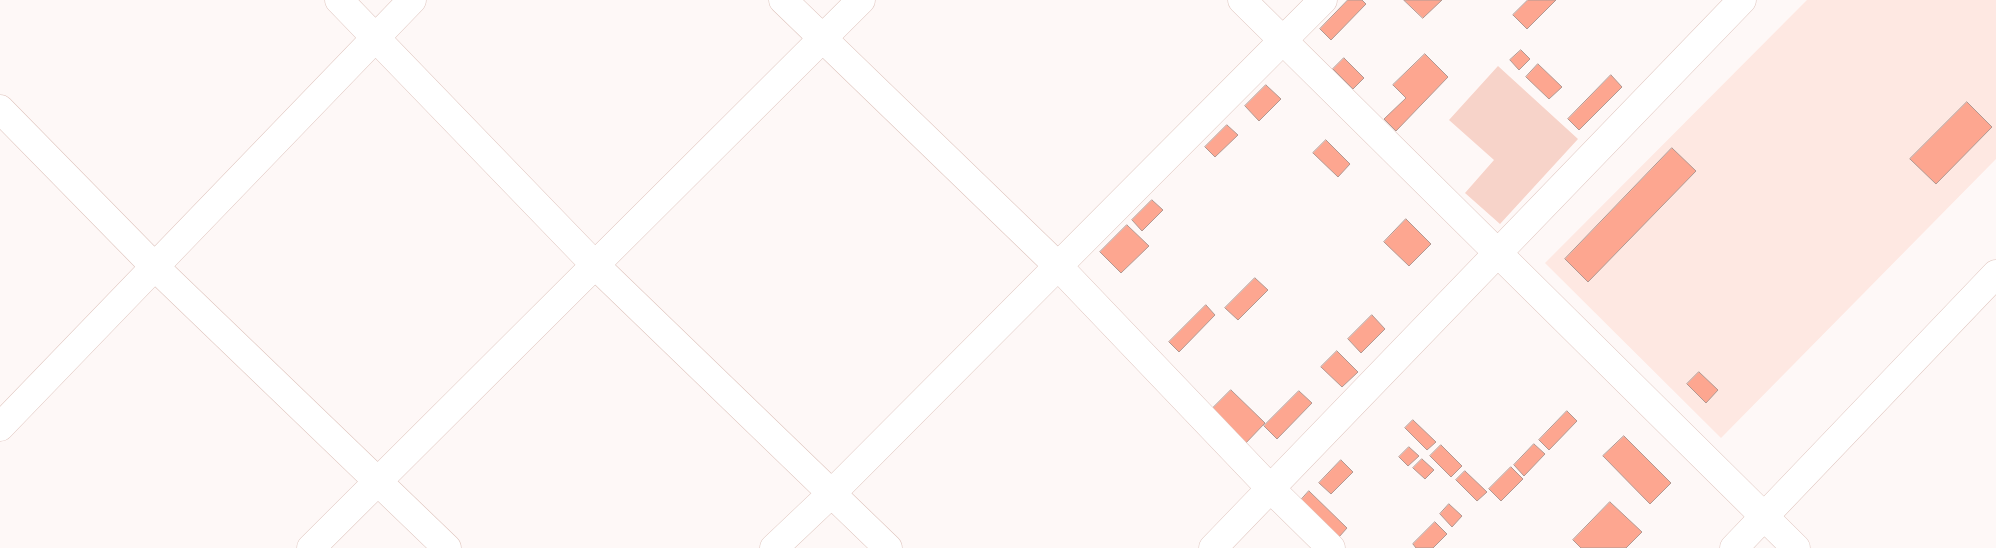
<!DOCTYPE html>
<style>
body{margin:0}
canvas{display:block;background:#fef8f7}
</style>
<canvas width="1996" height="548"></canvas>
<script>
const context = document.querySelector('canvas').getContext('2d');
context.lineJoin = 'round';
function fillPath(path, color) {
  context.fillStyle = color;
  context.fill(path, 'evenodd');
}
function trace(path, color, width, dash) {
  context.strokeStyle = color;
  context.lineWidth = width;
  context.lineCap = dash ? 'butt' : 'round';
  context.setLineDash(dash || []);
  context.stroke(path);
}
fillPath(new Path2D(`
 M1807,0H1996V159L1721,438L1545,263Z`), '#fee8e2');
fillPath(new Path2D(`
 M1498,66L1578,139L1500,224L1465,193L1494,160L1449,120Z`), '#f7d3c9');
const building = new Path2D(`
 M1348,0H1362L1366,4L1331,40L1320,29Z
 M1404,0H1442L1423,18Z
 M1528,0H1556L1527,29L1513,15Z
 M1521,50L1530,59L1519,70L1510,60Z
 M1425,54L1448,77L1396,131L1384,119L1406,98L1393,85Z
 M1344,58L1364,78L1353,89L1333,69Z
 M1538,64L1562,87L1549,99L1526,77Z
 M1611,75L1622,87L1579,130L1568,119Z
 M1266,85L1281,99L1259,121L1245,106Z
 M1967,102L1992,127L1936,184L1910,159Z
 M1227,125L1238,135L1215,157L1205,147Z
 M1326,140L1350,164L1338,177L1313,153Z
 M1672,148L1696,171L1588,282L1565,259Z
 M1152,200L1163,210L1142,231L1132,220Z
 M1406,219L1431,244L1409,266L1384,242Z
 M1127,225L1149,246L1121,273L1100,252Z
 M1255,278L1268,290L1238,320L1225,308Z
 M1206,305L1215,315L1179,352L1169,342Z
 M1372,315L1385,329L1361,353L1348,339Z
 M1337,351L1358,372L1342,387L1321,367Z
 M1699,372L1718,390L1706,403L1687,384Z
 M1231,390L1265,423L1243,446L1209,412Z
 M1299,391L1312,403L1277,439L1264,426Z
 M1567,411L1577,421L1549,450L1539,440Z
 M1413,420L1436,442L1427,450L1405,428Z
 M1624,436L1671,483L1650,504L1603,456Z
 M1534,444L1545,454L1524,476L1514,465Z
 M1441,445L1462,466L1451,477L1430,456Z
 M1409,447L1419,456L1408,466L1399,457Z
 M1422,459L1434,470L1425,479L1413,468Z
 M1341,460L1353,472L1331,494L1319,483Z
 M1511,467L1523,479L1501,501L1489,489Z
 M1465,471L1487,492L1477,501L1456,480Z
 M1309,491L1347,528L1339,537L1301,500Z
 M1610,502L1642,532L1626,548H1581L1573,540Z
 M1449,504L1462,516L1452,527L1440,514Z
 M1435,522L1447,534L1433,548H1416L1413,544Z`);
fillPath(building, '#fda690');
trace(building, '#b29891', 1);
const minor = new Path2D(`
 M339,0L595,265L888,548
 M783,0L1057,265L1271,489L1331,548
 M1242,0L1796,548
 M0,109L154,266L447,548
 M0,427L412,0
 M311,548L861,0
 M774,548L832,493L1323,0
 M1213,548L1742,0`);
const trunk = new Path2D(`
 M1734,548L1996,274`);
trace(minor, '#dec3bc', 29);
trace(trunk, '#dec3bc', 29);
trace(minor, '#fff', 28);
trace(trunk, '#fff', 28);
</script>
